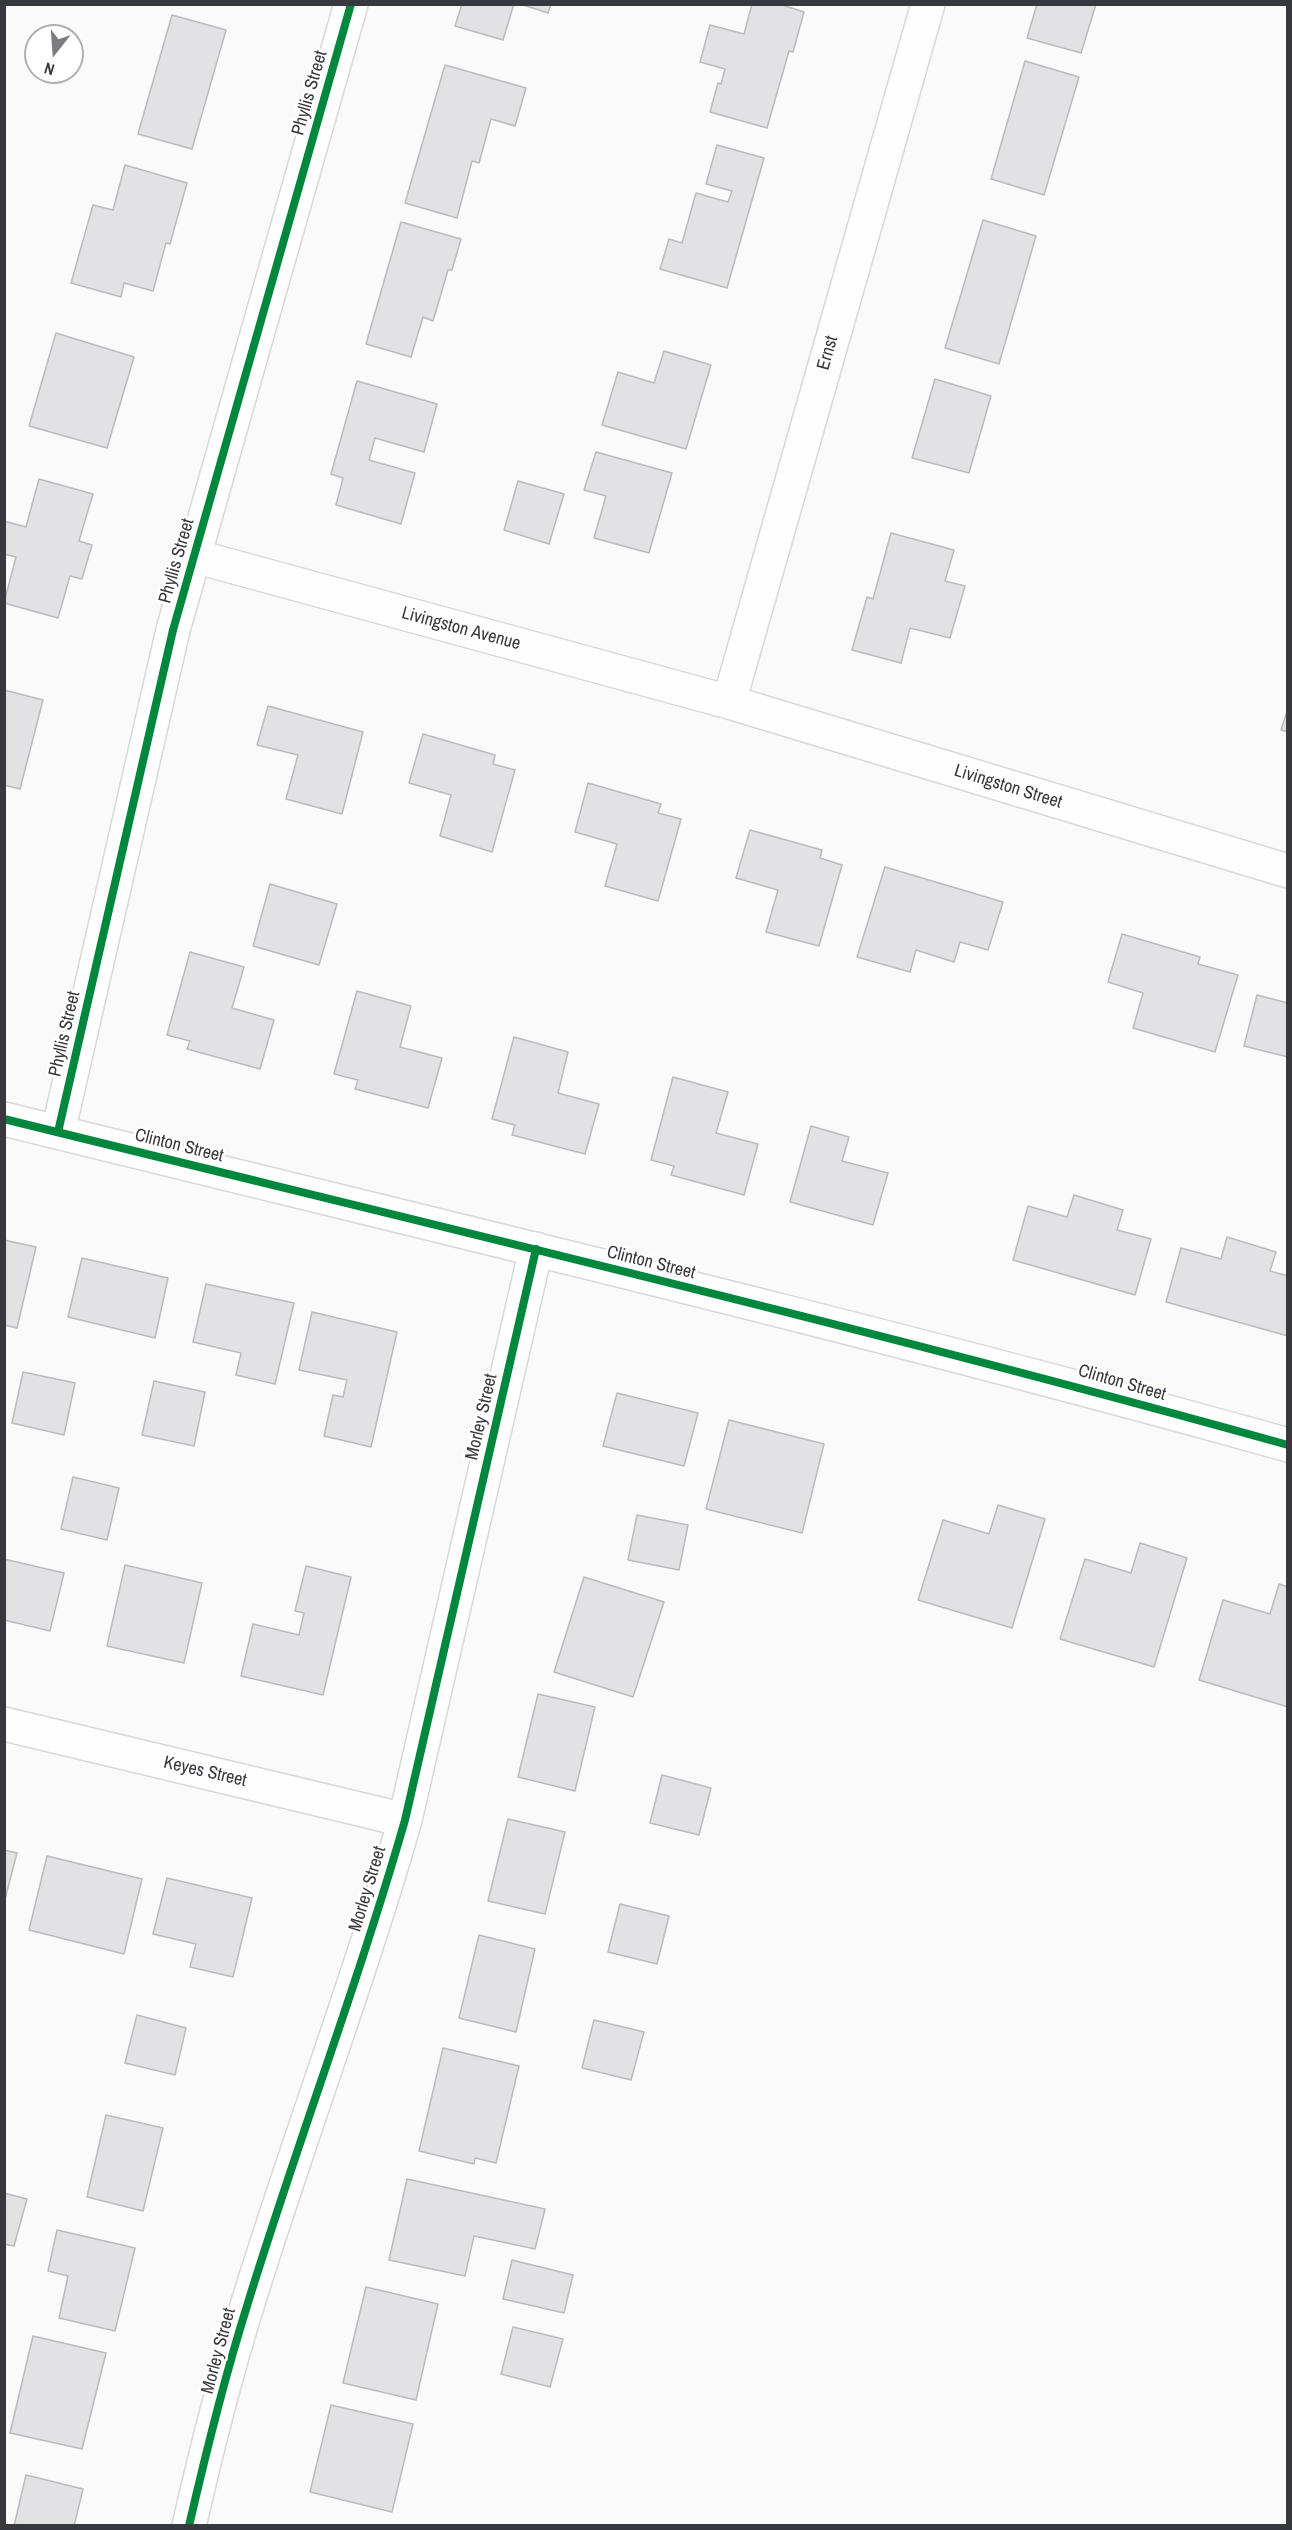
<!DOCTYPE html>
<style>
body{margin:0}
#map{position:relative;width:1292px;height:2530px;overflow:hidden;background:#fafafb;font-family:"Archivo Narrow",sans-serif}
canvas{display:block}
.frame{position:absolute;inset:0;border:6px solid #38393f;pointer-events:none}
.north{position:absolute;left:24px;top:24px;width:60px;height:60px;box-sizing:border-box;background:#fff;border:2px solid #afb0b2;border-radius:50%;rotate:197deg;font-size:16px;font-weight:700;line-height:24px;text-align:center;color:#38393f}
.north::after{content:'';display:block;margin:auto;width:21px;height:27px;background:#7c7d81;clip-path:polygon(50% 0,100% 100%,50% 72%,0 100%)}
</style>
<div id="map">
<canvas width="1292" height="2530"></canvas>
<div class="frame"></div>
<div class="north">N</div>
</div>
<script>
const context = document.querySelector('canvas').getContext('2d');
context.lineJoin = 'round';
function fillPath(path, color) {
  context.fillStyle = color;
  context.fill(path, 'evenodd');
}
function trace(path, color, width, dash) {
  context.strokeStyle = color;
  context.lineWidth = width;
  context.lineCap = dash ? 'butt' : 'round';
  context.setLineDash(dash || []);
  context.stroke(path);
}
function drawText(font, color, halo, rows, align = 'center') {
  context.font = font + ' "Archivo Narrow",sans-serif';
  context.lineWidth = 5;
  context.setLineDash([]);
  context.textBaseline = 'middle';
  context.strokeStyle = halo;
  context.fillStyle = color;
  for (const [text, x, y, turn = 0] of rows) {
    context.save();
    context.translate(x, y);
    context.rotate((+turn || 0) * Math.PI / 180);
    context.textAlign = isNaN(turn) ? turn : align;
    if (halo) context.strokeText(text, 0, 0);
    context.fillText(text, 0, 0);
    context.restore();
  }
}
const building = new Path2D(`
 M462,4H514L503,40L455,26Z
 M520,4H551L548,13Z
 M752,4H779L804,12L793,52L789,51L767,128L710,112L718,83L721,84L725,69L700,62L710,25L744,34Z
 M1037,4H1096L1081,53L1027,38Z
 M172,15L226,30L192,149L138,134Z
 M1025,61L1079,77L1044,195L991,179Z
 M445,65L526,88L515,126L491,119L479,163L472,161L457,218L405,203Z
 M717,145L764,158L727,288L660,269L669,239L682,243L696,193L728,202L732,191L706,184Z
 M125,165L187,183L170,244L166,243L153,291L124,283L121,297L71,283L93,205L113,210Z
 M983,220L1036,236L999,364L945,348Z
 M401,222L461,239L452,270H448L433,321L423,317L411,357L366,344Z
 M56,333L134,357L107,448L29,426Z
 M664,351L711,365L686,449L602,425L618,372L654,383Z
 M935,379L991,396L969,473L912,458Z
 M357,381L437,404L424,452L375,438L369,460L415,473L401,524L336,505L343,478L331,474Z
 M596,452L672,473L649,553L594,538L606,496L584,490Z
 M39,479L93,494L79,541L92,545L82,579L70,576L58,618L4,603L16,557L4,554V521L26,527Z
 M518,481L564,494L549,544L504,530Z
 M891,533L954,550L945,581L965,586L950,638L910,628L901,663L852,650L867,597L873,599Z
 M4,690L43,700L20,789L4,785Z
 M268,706L363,732L342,814L286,799L298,755L257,745Z
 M1288,708V732L1281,730Z
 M423,734L495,755L493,764L515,770L492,852L440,836L451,795L409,783Z
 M588,783L661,804L658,813L681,819L658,901L605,886L617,844L575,832Z
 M750,830L822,850L820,858L842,865L819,946L766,932L778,890L736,878Z
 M885,867L1003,902L988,950L960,942L954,962L916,950L910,972L857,957Z
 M270,884L337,904L319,965L253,946Z
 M1122,934L1200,957L1198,964L1238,975L1215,1052L1133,1028L1143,993L1108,982Z
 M190,952L244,967L232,1008L274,1020L260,1069L187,1049L190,1041L167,1035Z
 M357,991L411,1006L400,1047L442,1058L428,1108L355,1089L358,1080L334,1074Z
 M1257,995L1288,1003V1057L1244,1046Z
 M514,1037L568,1052L558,1093L599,1104L585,1154L512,1135L515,1125L492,1119Z
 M673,1077L728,1092L716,1133L758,1144L744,1195L671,1175L674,1166L651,1160Z
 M811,1126L849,1137L842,1161L888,1173L873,1225L790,1202Z
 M1074,1195L1123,1210L1117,1230L1151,1239L1135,1295L1013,1260L1028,1206L1067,1217Z
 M1227,1237L1276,1252L1270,1271L1288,1276V1336L1166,1302L1181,1248L1221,1259Z
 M4,1240L36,1247L17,1328L4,1325Z
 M82,1258L168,1278L155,1338L68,1317Z
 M206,1284L294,1303L275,1384L236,1375L241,1353L193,1342Z
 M312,1312L397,1332L371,1447L324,1436L333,1395L343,1397L347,1380L299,1370Z
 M23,1372L75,1383L64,1435L12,1423Z
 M154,1381L205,1392L194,1446L142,1435Z
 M617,1393L698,1413L684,1466L603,1446Z
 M729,1420L824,1444L802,1533L706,1509Z
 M73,1477L119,1488L107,1540L61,1529Z
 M998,1505L1045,1519L1012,1628L918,1600L943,1520L989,1534Z
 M637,1515L688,1525L679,1570L628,1560Z
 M1140,1543L1187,1558L1154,1667L1060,1639L1085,1559L1131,1573Z
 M4,1559L64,1573L50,1631L4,1620Z
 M125,1565L202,1583L184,1663L107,1646Z
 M306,1566L351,1577L323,1695L241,1676L253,1624L299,1635L304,1613L295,1611Z
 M584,1577L664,1602L633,1697L554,1672Z
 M1279,1584L1288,1587V1707L1199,1680L1223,1600L1270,1614Z
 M538,1694L595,1707L575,1791L518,1777Z
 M662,1775L711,1788L699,1835L650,1823Z
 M508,1819L565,1832L545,1914L488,1901Z
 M4,1850L17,1853L4,1903Z
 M47,1856L142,1879L124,1954L29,1930Z
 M167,1878L252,1898L233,1977L190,1967L196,1944L153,1934Z
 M620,1904L669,1916L657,1964L608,1952Z
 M479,1935L535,1949L516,2032L459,2018Z
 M137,2015L186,2028L175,2075L125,2063Z
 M594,2020L644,2032L631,2080L582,2068Z
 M443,2048L519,2066L496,2163L475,2158L474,2164L419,2151Z
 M106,2115L163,2128L143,2211L87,2197Z
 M407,2179L545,2209L535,2249L474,2236L465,2276L389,2260Z
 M4,2193L27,2199L14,2246L4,2244Z
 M57,2230L135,2248L115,2331L59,2318L68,2276L48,2271Z
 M512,2260L573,2275L564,2313L503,2299Z
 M366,2287L438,2304L416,2400L343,2383Z
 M513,2327L563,2339L550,2387L501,2374Z
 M33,2336L106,2353L82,2449L10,2433Z
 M331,2405L413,2424L392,2512L310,2492Z
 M26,2475L83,2489L74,2526H14Z`);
fillPath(building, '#e2e1e4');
trace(building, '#bbbabd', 1.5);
const street = new Path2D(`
 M194,556L729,702L1288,871
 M729,702L928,4
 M4,1119C433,1225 862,1326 1288,1445
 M58,1132L173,630L351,4
 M4,1724L405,1820
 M189,2526C206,2452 224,2379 247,2306C297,2143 358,1984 405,1820L536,1249`);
trace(street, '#d7d8db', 36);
trace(street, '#fefefe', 33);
trace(new Path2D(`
 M4,1119C433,1225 862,1326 1288,1445
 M58,1132L173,630L351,4
 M189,2526C206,2452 224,2379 247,2306C297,2143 358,1984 405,1820L536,1249`), '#00873e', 8);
drawText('18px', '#38393f', '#fff', [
 ["Phyllis Street",310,93,-74],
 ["Ernst",828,353,-74],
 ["Phyllis Street",177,561,-74],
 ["Livingston Avenue",461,629,15],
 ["Livingston Street",1008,787,17],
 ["Phyllis Street",65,1034,-77],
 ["Clinton Street",179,1146,14],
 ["Clinton Street",651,1263,14],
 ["Clinton Street",1122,1383,16],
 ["Morley Street",482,1417,-77],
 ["Keyes Street",205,1772,13],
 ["Morley Street",368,1889,-73],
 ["Morley Street",219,2351,-75]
]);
</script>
